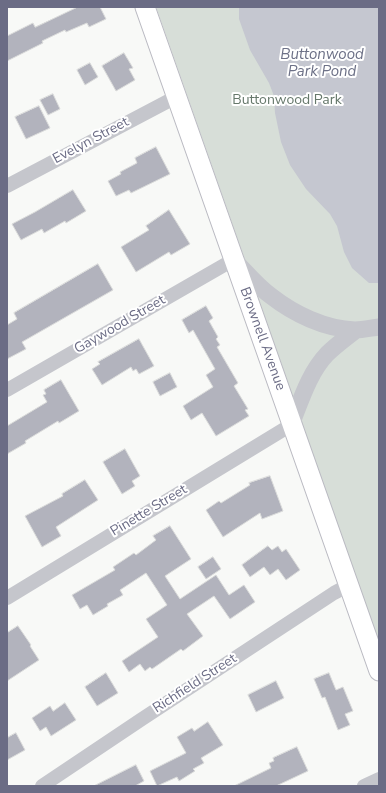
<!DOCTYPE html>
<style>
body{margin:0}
#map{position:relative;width:386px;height:793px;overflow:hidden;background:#f8f9f7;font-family:"Nunito Sans",sans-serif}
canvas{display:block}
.frame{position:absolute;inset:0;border:8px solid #6b6c85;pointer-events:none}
</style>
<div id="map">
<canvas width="386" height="793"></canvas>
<div class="frame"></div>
</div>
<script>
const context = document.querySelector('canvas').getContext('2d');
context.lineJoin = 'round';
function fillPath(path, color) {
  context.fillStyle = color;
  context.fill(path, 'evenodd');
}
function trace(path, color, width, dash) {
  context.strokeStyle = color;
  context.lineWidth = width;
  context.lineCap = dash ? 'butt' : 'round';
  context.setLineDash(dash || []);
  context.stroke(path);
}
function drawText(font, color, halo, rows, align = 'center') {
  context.font = font + ' "Nunito Sans",sans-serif';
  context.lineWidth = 4;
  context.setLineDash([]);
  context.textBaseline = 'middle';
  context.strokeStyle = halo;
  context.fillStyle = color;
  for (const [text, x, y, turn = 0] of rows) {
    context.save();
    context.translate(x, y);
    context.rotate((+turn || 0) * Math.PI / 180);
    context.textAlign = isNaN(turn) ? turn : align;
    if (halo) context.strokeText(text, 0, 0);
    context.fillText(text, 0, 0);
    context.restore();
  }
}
fillPath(new Path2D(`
 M156,7H379V642Z`), '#d7ded8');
fillPath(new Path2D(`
 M239,7H379V283H369L352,268L344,252L337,226L330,214L306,189L290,165L281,142L275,113L274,96L269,83L250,50L239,19Z`), '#c5c7d0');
const building = new Path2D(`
 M78,7H100L106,19L89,27L87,23L66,32L65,30L42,41L43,43L7,61V36L33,23L35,27Z
 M124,53L133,68L129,69L135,80L116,91L102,66Z
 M90,63L98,77L85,85L77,70Z
 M53,94L60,109L48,115L40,100Z
 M39,106L50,128L26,139L15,117Z
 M156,147L170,174L131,193L129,190L116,196L108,181L121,174L120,172L137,163L135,158Z
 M73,190L86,211L66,223L65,221L44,233L42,229L21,240L12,224L35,212Z
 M169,210L190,244L171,255L169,252L136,272L121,247L149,230L146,226Z
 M98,264L113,290L22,342L26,349L7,359V325L17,319L14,313Z
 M206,306L213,318L209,321L218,337L216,339L220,345L217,347L238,383L234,386L248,409L245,410L249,416L216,436L202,413L191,420L183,406L213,387L206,375L215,369L193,330L189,333L182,320Z
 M139,339L154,366L139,374L136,369L133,371L131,367L102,385L92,369L100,364L98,362Z
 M170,373L177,387L160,396L153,382Z
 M61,380L79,411L59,423L58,421L25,441L26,443L7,454V426L47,402L43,395L46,394L44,390Z
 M125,449L140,476L132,481L135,486L122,494L103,462Z
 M270,476L283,511L262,519L260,513L223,537L206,510L219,501L221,503L250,485L249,483Z
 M85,480L98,500L56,527L61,536L42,547L25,516L63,496L62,494Z
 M170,526L191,559L165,576L180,599L216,575L229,595L244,585L255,602L230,619L214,596L187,614L203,636L183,651L181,649L152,669L150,667L145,671L140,664L129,672L122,661L158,637L146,619L167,605L146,573L120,590L123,595L107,604L108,606L93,615L87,605L80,609L72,595L115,570L113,567L134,553L136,555L156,540L153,536Z
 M268,546L272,550L278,546L282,552L286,549L300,570L286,580L278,569L270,575L264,567L250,577L242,565Z
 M213,557L221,569L206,579L198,567Z
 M18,626L31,645L30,646L39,660L7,681V633Z
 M106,673L118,693L97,706L85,687Z
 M329,673L336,690L343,687L353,711L345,714L350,725L338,730L325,697L322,698L314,679Z
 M276,681L284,698L256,712L248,695Z
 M65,703L76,720L51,736L46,727L40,731L32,718L50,706L53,711Z
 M208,722L223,745L201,758L204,763L193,769L195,771L179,781L177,777L157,786L150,771L186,753L177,737L192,728L194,731Z
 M16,733L25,750L7,760V738Z
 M297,747L308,771L276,786H234L271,768L269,763L274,761L273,758Z
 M136,765L144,781L135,786H94Z`);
fillPath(building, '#b2b3bd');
trace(building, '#dadbda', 1);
const secondary = new Path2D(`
 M145,7L379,671`);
trace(secondary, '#babac2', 21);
trace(new Path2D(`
 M7,186L176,97
 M7,390L233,260
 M7,598L291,425
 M42,786L142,719L334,593L349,585
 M364,786L379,779`), '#c5c6cc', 14);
trace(new Path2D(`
 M234,260C246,272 257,286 271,296C294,314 325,329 355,330C363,330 371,328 379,327
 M291,425C301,400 309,373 327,354C336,345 346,338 356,330`), '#c5c6cc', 17);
trace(secondary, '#fff', 19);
drawText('14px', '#66786b', '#fff', [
 ["Buttonwood Park",287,101]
]);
drawText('14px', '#6b6c85', '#fff', [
 ["Evelyn Street",91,141,-28],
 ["Gaywood Street",120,325,-30],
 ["Brownell Avenue",262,339,70],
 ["Pinette Street",149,511,-31],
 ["Richfield Street",195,684,-33]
]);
drawText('italic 15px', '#6d7187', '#fff', [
 ["Buttonwood",322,55],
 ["Park Pond",322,72]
]);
</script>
